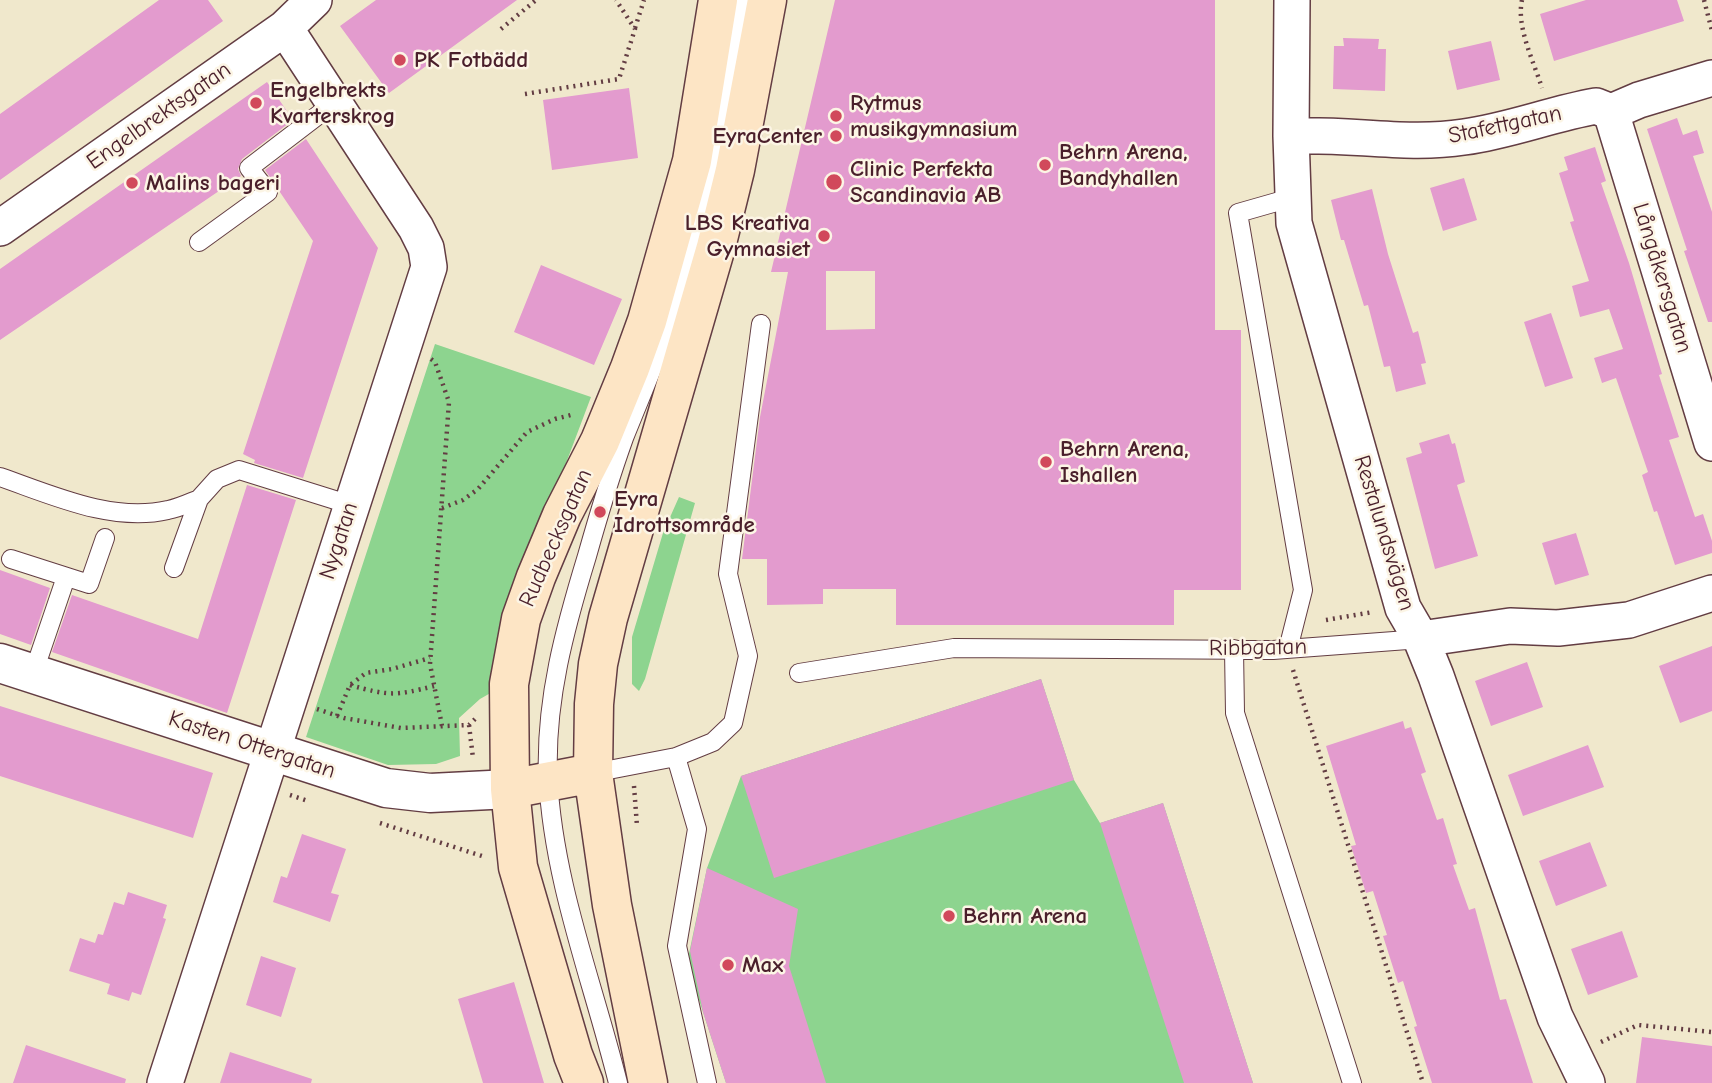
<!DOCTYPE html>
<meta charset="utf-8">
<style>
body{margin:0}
canvas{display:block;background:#f0e8cc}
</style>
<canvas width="1712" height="1083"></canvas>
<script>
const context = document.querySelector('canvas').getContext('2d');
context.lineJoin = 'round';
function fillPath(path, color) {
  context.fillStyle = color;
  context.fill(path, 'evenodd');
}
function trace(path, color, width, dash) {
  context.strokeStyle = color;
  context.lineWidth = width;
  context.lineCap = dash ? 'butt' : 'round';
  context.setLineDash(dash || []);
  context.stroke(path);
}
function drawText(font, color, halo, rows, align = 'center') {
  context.font = font + ' "Comic Neue",sans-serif';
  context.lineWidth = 5;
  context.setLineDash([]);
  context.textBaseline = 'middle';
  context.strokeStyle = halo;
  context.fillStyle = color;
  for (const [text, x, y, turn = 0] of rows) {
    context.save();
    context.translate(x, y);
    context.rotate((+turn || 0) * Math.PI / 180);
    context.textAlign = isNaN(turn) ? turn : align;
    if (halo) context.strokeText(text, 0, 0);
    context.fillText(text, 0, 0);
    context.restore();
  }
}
fillPath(new Path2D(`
 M435,344L591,397L503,630L494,691L480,699L459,718L460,756L436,764L388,765L306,737Z
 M679,497L695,503L645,679L639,691L632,684V637L663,533Z
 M1041,679L1074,780L1100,823L1163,803L1253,1083H726L687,963L707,868L741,776Z`), '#8dd48f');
fillPath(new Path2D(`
 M159,0H208L223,21L0,180V114Z
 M376,0H517L389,93L340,26Z
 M835,0H1215V330H1241V590H1174V625H896V589H823V604L767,605V559H742L760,417L788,272H771ZM826,271H875V329L826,330Z
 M1586,0H1677L1684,21L1554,61L1540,14Z
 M1343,38L1379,39L1378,49H1386L1385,91L1333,89L1334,46H1344Z
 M1491,41L1500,80L1457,90L1448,51Z
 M267,82L293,120L242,159L238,169L241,176L0,340V269Z
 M629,88L638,158L552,170L543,100Z
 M1677,118L1683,135L1697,130L1704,153L1693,156L1712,212V322H1708L1684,251L1687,250L1647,129Z
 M306,139L378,248L303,478L254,463L255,460L243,454L313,241L265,170Z
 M1595,147L1606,181L1601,183L1629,263L1662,374L1659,375L1679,437L1669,440L1695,517L1703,514L1712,541V553L1675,565L1657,511L1654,512L1642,475L1648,472L1616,378L1602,383L1594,358L1623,349L1609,309L1580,317L1572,286L1589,281L1570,222L1574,221L1559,173L1568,170L1564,157Z
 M1464,178L1477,220L1443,231L1430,188Z
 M1372,189L1388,254L1413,333L1418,331L1426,363L1421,364L1426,384L1396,392L1390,366L1384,367L1368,305L1364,306L1344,240H1341L1331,200Z
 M541,265L622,299L594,365L514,332Z
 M1551,313L1573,378L1545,387L1524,322Z
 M1449,434L1452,444L1455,443L1465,482L1457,485L1478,556L1435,569L1406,458L1422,453L1419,443Z
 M247,485L296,500L227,713L52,652L72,595L198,639Z
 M1576,533L1589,575L1555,585L1542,543Z
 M0,570L50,588L31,645L0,634Z
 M1712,646V711L1680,723L1659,666Z
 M1527,662L1543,707L1491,726L1475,681Z
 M1041,679L1074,780L774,878L741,776Z
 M0,706L213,773L193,838L0,776Z
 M1403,721L1405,729L1411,727L1426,772L1421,774L1437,820L1443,818L1457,864L1453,865L1469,910L1475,908L1500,1000L1506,999L1533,1083H1432L1414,1027L1417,1026L1403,981L1398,983L1383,936L1387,935L1373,891L1366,893L1351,846L1356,845L1326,746Z
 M1588,745L1604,787L1523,816L1508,775Z
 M1163,803L1253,1083H1184L1100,823Z
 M302,834L346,849L331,893L339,895L330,922L273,902L281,876L287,878Z
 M1590,842L1607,886L1556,906L1539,861Z
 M707,868L798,909L789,966L826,1083H726L703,1012L690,951Z
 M128,892L167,905L163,918L166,919L141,995L132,992L129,1001L107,994L110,984L69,971L80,938L95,943L98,934L103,935L114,902L124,905Z
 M1622,931L1638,977L1588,995L1571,949Z
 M261,956L296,968L281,1017L246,1005Z
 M514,982L544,1083H483L458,999Z
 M1642,1037L1712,1046V1083H1636Z
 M26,1045L126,1079L125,1083H13Z
 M230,1052L312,1079L311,1083H220Z`), '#e39bce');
const service = new Path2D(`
 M199,242L268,192L249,168L334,103
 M0,477C52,495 112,523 168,510C179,508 189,503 199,499
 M11,559L89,584L105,538
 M174,568L199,499L217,479L239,470L351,505
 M1234,649L1235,713L1352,1083
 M1288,649L1303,590L1238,213L1294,197
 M799,673L954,648L1273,650L1421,639
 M33,674L66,577
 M676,757L697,829L677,946L707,1083
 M593,773L676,757L713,742L733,723L748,656L728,574L761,324
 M618,1083C593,982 553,882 548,777C545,700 565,628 587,556C598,517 610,477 624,438C640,398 657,359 671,318C706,214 725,107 743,0`);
const minor = new Path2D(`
 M1292,0L1291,136L1294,223L1403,608L1421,639L1436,676L1555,1017L1587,1083
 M1611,112L1712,443
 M1291,136C1349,133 1406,146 1464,137C1509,131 1551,114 1596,106L1611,112L1639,100L1712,78
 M0,228L285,28L314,0
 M1421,639L1510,626L1558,628L1629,620L1712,593
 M165,1083L429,267L426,248L416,228L285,28`);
const tertiary = new Path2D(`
 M0,663L386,788L430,793L510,789`);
const secondary = new Path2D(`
 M510,789L593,773
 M584,1083L573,1055L518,867L510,789L509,684L521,619L536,577L562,515L600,441L630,368L647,321L692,161L718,0
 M648,1083L612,905L593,773L594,704L598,664L608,618L716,247L735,170L767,0`);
trace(service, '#633d43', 20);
trace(minor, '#633d43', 38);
trace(tertiary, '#633d43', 41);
trace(secondary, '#633d43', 41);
trace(new Path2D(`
 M1522,0C1516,27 1534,62 1542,88
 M1704,0L1712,31
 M635,28L644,0
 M501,29L536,0
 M525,94L619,79L635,29L616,0
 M431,359L435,362L449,402L430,664L442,726
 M442,508L463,500L478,489L527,432L555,419L575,414
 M1326,620L1373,612
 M1293,670L1423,1083
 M350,685C389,696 395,696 434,686
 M317,709L344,718L401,728L469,725L475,719
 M337,716L350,685L366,673L392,669L430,658
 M469,725L473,758
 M634,786L637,826
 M290,795L308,801
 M380,823L485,857
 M1601,1042L1638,1025L1712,1032`), '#633d43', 4.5, [2, 5]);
trace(service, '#fff', 18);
trace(minor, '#fff', 35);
trace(tertiary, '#fff', 38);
trace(secondary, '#fde5c5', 38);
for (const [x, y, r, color] of [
 [400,60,7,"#d1495b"],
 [256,103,7,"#d1495b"],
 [836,116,7,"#d1495b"],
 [836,136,7,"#d1495b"],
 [1045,165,7,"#d1495b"],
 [834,182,9,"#d1495b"],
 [132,183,7,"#d1495b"],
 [824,236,7,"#d1495b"],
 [1046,462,7,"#d1495b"],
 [600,512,7,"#d1495b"],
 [949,916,7,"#d1495b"],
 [728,965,7,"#d1495b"]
]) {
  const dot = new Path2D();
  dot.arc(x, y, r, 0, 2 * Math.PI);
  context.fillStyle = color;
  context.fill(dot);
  trace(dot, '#fcf5e5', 2.5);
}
drawText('bold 23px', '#4a1f2b', '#fcf5e5', [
 ["PK Fotbädd",414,60],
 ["Engelbrekts",270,90],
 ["Kvarterskrog",270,116],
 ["Rytmus",850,103],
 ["musikgymnasium",850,129],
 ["EyraCenter",822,136,"right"],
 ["Behrn Arena,",1059,152],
 ["Bandyhallen",1059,178],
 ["Clinic Perfekta",850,169],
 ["Scandinavia AB",850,195],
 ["Malins bageri",146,183],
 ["LBS Kreativa",810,223,"right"],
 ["Gymnasiet",810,249,"right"],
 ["Behrn Arena,",1060,449],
 ["Ishallen",1060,475],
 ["Eyra",614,499],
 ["Idrottsområde",614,525],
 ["Behrn Arena",963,916],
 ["Max",742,965]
], 'left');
drawText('23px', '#4a1f2b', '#fcf5e5', [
 ["Engelbrektsgatan",159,116,-35],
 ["Stafettgatan",1505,125,-12],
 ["Långåkersgatan",1662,278,73],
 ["Restalundsvägen",1384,533,73],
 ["Rudbecksgatan",556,538,-66],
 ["Nygatan",339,541,-72],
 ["Ribbgatan",1258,648,-1],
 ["Kasten Ottergatan",252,745,18]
]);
</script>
